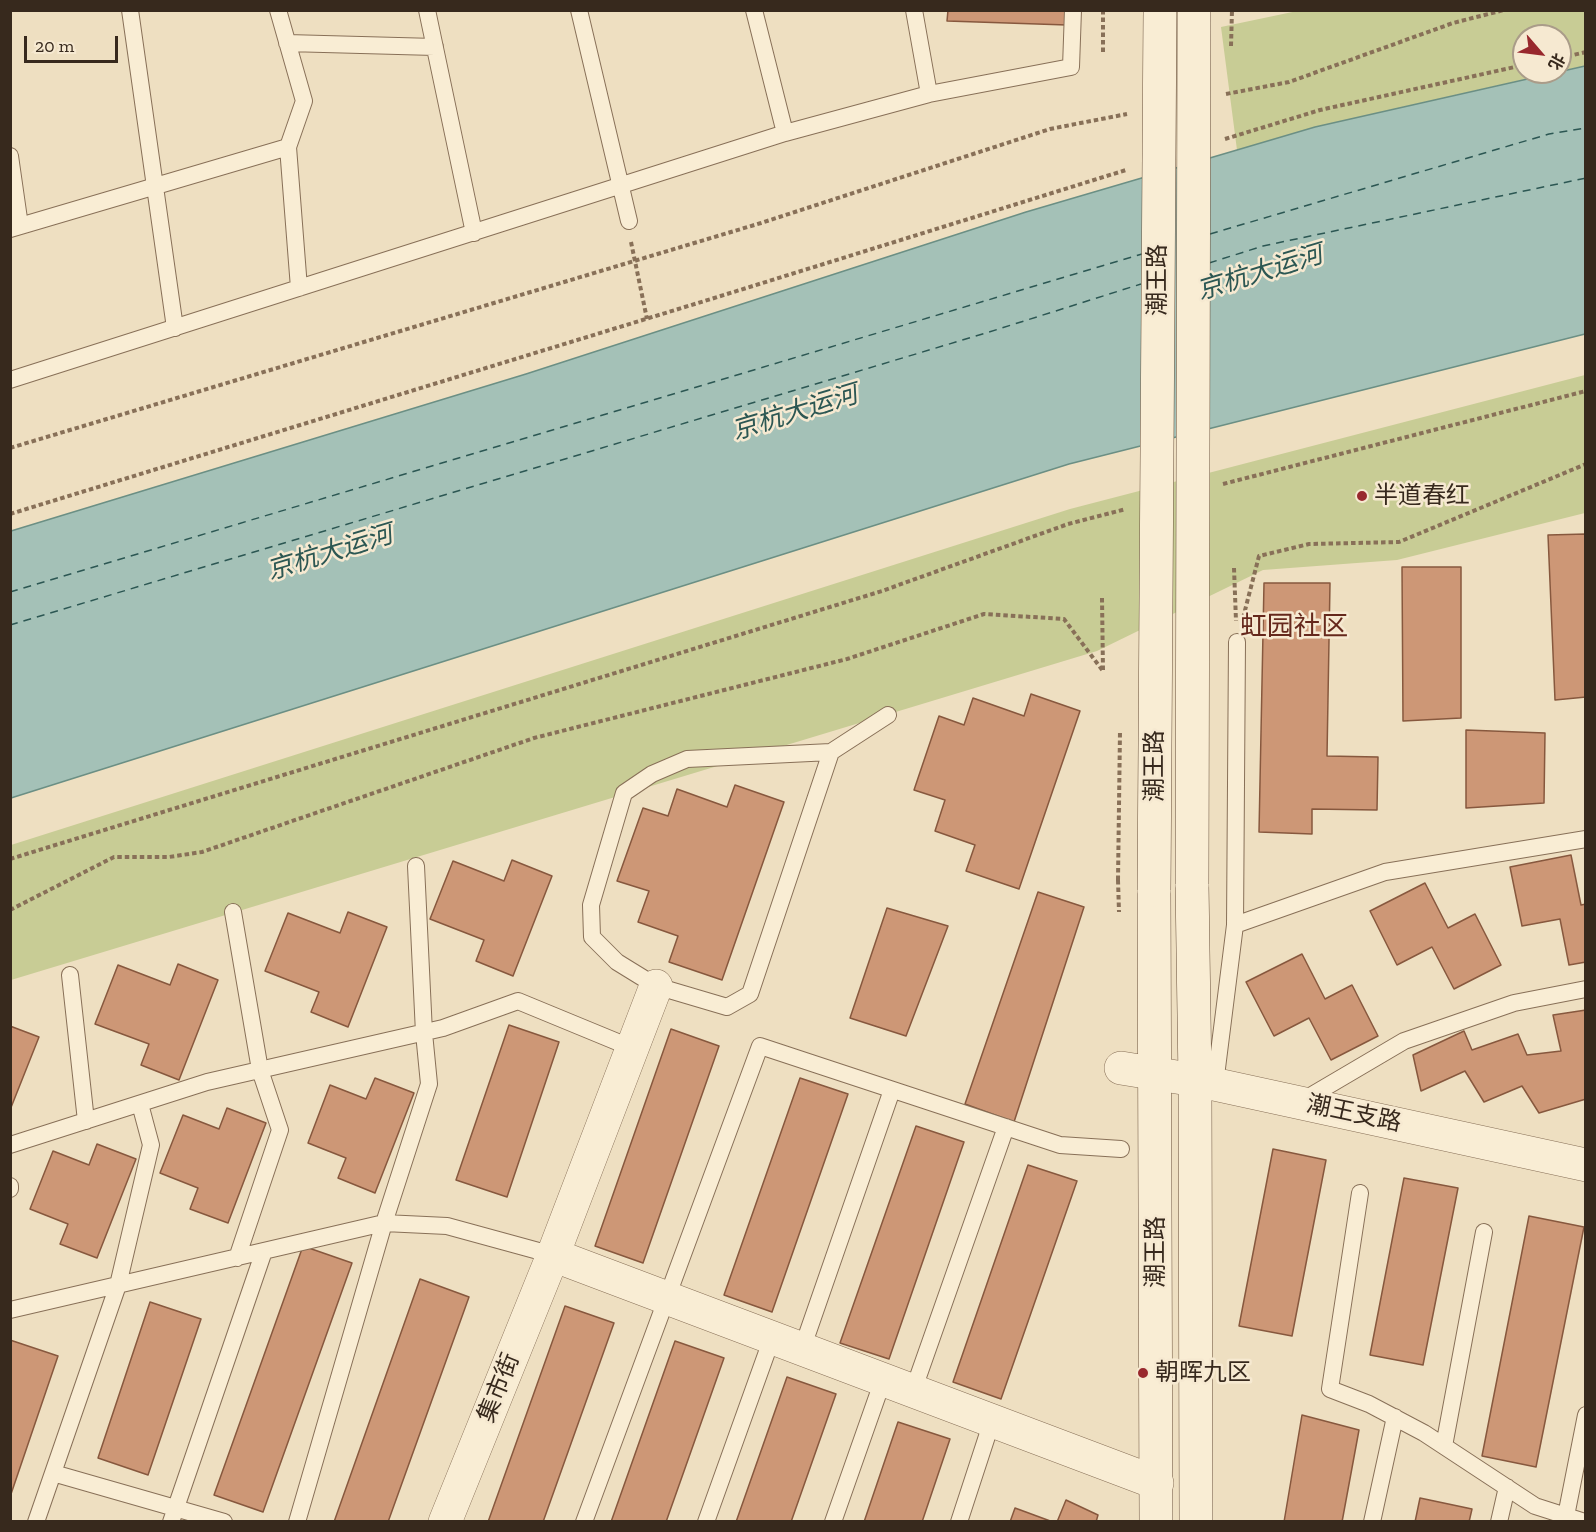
<!DOCTYPE html>
<meta charset="utf-8">
<style>
body{margin:0}
#map{position:relative;width:1596px;height:1532px;overflow:hidden;background:#eedfc1;font-family:"Zilla Slab","Noto Sans SC",serif}
canvas{display:block}
.frame{position:absolute;inset:0;border:12px solid #37291d;pointer-events:none}
.north{position:absolute;left:1512px;top:24px;width:60px;height:60px;box-sizing:border-box;background:#f6e9d1;border:2px solid #aa9c89;border-radius:50%;rotate:118deg;font-size:16px;font-weight:700;line-height:24px;text-align:center;color:#37291d}
.north::after{content:'';display:block;margin:auto;width:21px;height:27px;background:#98282d;clip-path:polygon(50% 0,100% 100%,50% 72%,0 100%)}
.scale{position:absolute;left:24px;top:36px;width:94px;height:27px;box-sizing:border-box;border:3px solid #37291d;border-top:0;padding-left:8px;font-size:18px;line-height:21px;white-space:nowrap;color:#37291d;-webkit-text-stroke:4px #f6e9d1;paint-order:stroke}
</style>
<div id="map">
<canvas width="1596" height="1532"></canvas>
<div class="frame"></div>
<div class="north">北</div>
<div class="scale">20 m</div>
</div>
<script>
const context = document.querySelector('canvas').getContext('2d');
context.lineJoin = 'round';
function fillPath(path, color) {
  context.fillStyle = color;
  context.fill(path, 'evenodd');
}
function trace(path, color, width, dash) {
  context.strokeStyle = color;
  context.lineWidth = width;
  context.lineCap = dash ? 'butt' : 'round';
  context.setLineDash(dash || []);
  context.stroke(path);
}
function drawText(font, color, halo, rows, align = 'center') {
  context.font = font + ' "Zilla Slab","Noto Sans SC",serif';
  context.lineWidth = 5;
  context.setLineDash([]);
  context.textBaseline = 'middle';
  context.strokeStyle = halo;
  context.fillStyle = color;
  for (const [text, x, y, turn = 0] of rows) {
    context.save();
    context.translate(x, y);
    context.rotate((+turn || 0) * Math.PI / 180);
    context.textAlign = isNaN(turn) ? turn : align;
    if (halo) context.strokeText(text, 0, 0);
    context.fillText(text, 0, 0);
    context.restore();
  }
}
fillPath(new Path2D(`
 M1302,10L1585,11V66L1560,71V36H1524V72H1557L1315,127L1237,150L1221,27Z
 M1585,375V513L1397,560L1263,570L1097,651L11,980V845L1070,509Z`), '#c8cc95');
const water = new Path2D(`
 M1585,66V334L1069,464L11,798V531L526,374L1026,212L1237,150L1315,127Z`);
fillPath(water, '#a4c1b7');
trace(water, '#6b8f84', 1.5);
trace(new Path2D(`
 M1210,234L1549,134L1586,128
 M1209,263L1263,246L1586,178
 M10,592L1142,254
 M10,625L986,333L1141,284`), '#2c5753', 1.5, [8, 6]);
const building = new Path2D(`
 M948,10H1068L1067,25L947,21Z
 M1586,534V697L1555,700L1548,535Z
 M1402,567H1461V718L1403,721Z
 M1264,583H1330L1327,756L1378,757L1377,810L1312,809V834L1259,832Z
 M1031,694L1080,711L1019,889L966,871L975,845L935,831L945,800L914,790L939,716L964,725L973,698L1024,716Z
 M1466,730L1545,733L1544,803L1466,808Z
 M735,785L784,802L722,980L669,962L678,936L638,922L649,891L617,881L643,808L668,816L677,789L727,807Z
 M1571,855L1581,905L1586,904V962L1569,965L1560,919L1522,926L1510,867Z
 M512,860L552,876L513,976L476,961L484,940L430,919L453,861L504,881Z
 M1425,883L1448,928L1475,914L1501,965L1454,989L1432,947L1397,965L1370,911Z
 M1038,892L1084,907L1014,1122L965,1104Z
 M887,908L948,926L906,1036L850,1018Z
 M348,912L387,927L348,1027L311,1012L319,992L265,971L288,913L340,933Z
 M1302,954L1325,999L1352,985L1378,1036L1331,1060L1309,1018L1274,1036L1246,982Z
 M178,964L218,980L179,1080L141,1065L149,1044L95,1024L118,965L170,985Z
 M1586,1010V1099L1539,1113L1522,1086L1484,1102L1465,1071L1421,1091L1413,1055L1464,1031L1472,1050L1518,1034L1527,1055L1561,1051L1553,1015Z
 M509,1025L559,1042L507,1197L456,1180Z
 M10,1026L39,1037L10,1110Z
 M671,1029L719,1046L643,1263L595,1246Z
 M375,1078L414,1093L375,1193L338,1178L346,1158L308,1143L330,1085L366,1099Z
 M800,1078L848,1094L772,1312L724,1295Z
 M227,1108L266,1123L228,1223L190,1209L198,1188L160,1173L183,1115L219,1129Z
 M916,1126L964,1142L889,1359L840,1343Z
 M97,1144L136,1159L97,1258L60,1244L68,1224L30,1209L53,1151L89,1165Z
 M1273,1149L1326,1160L1292,1336L1239,1326Z
 M1028,1165L1077,1181L1001,1399L953,1382Z
 M1404,1178L1458,1188L1423,1365L1370,1355Z
 M1529,1216L1584,1227L1536,1467L1482,1456Z
 M303,1246L352,1263L263,1512L214,1495Z
 M420,1279L469,1297L388,1522H334Z
 M150,1302L201,1319L148,1475L98,1458Z
 M565,1306L614,1323L543,1522H488Z
 M10,1340L58,1356L10,1497Z
 M675,1341L724,1358L666,1522H611Z
 M787,1377L836,1394L791,1522H736Z
 M1302,1415L1359,1430L1342,1522H1284Z
 M898,1422L950,1439L922,1522H864Z
 M1420,1498L1472,1509L1469,1522H1415Z
 M1066,1500L1098,1515L1096,1522H1057Z
 M1015,1508L1053,1522H1010Z`);
fillPath(building, '#cd9776');
trace(building, '#87583e', 1.5);
const lane = new Path2D(`
 M130,10L175,328
 M278,10L304,101L288,147L299,288
 M427,10L474,233
 M579,10L629,221
 M754,10L785,133
 M914,10L929,94
 M287,43L435,47
 M10,156L20,226
 M10,229L288,147
 M10,380L785,133L929,94L1071,67L1073,10
 M831,752L687,759L652,774L624,793L591,905L592,937L617,962L656,986L727,1007L750,994L831,752L888,715
 M233,912L260,1070L280,1130L237,1258
 M1235,925L1385,872L1586,839
 M70,975L86,1121
 M1215,1084L1235,925L1237,642
 M1302,1101L1404,1041L1514,1003L1586,989
 M10,1145L207,1082L443,1028L518,1001L632,1048
 M10,1186V1189
 M1360,1193L1330,1389L1369,1404L1424,1433L1535,1506L1585,1522
 M10,1310L384,1223L447,1226L553,1255
 M802,1349L892,1090
 M913,1391L1006,1127
 M1444,1446L1484,1232
 M53,1473L224,1522
 M1566,1516L1586,1415
 M36,1522L118,1285L151,1145L140,1104
 M171,1522L264,1251
 M297,1522L384,1223L429,1084L424,1033L416,866
 M584,1522L760,1046L1060,1145L1121,1149
 M706,1522L772,1338
 M833,1522L883,1380
 M959,1522L992,1421
 M1372,1522L1395,1417
 M1499,1522L1507,1487`);
const street = new Path2D(`
 M1121,1068L1195,1080L1586,1165
 M553,1255L1157,1483
 M445,1522L553,1255L656,986`);
const secondary = new Path2D(`
 M1192,884L1195,1080L1196,1522
 M1154,890L1156,1522`);
trace(lane, '#887058', 18);
trace(street, '#887058', 34);
trace(secondary, '#6a513c', 34);
trace(new Path2D(`
 M1103,10V53
 M1231,46L1232,10
 M1560,58L1586,52
 M1226,94L1289,82L1453,23L1504,10
 M1225,139L1320,110L1524,65
 M631,242L647,319
 M10,448L761,223L1050,129L1127,114
 M1223,484L1586,391
 M10,514L711,299L1126,170
 M1234,568L1236,621
 M1102,598L1103,671
 M1243,618L1259,556L1309,544L1399,542L1586,464
 M10,859L882,591L1068,524L1126,509
 M1118,880L1119,912
 M10,910L114,857H169L202,852L534,738L847,659L984,614L1064,619L1103,671`), '#887058', 4, [4.5, 3]);
trace(lane, '#f9edd4', 16);
trace(street, '#f9edd4', 33);
trace(secondary, '#f9edd4', 33);
const secondaryBridge = new Path2D(`
 M1192,884L1194,10
 M1154,890L1160,10`);
trace(secondaryBridge, '#6a513c', 34, []);
trace(new Path2D(`
 M1118,880L1120,731`), '#887058', 4, [4.5, 3]);
trace(secondaryBridge, '#f9edd4', 33);
for (const [x, y, r, color] of [
 [1362,496,6,"#98282d"],
 [1143,1373,6,"#98282d"]
]) {
  const dot = new Path2D();
  dot.arc(x, y, r, 0, 2 * Math.PI);
  context.fillStyle = color;
  context.fill(dot);
  trace(dot, '#f6e9d1', 2);
}
drawText('24px', '#37291d', '#f6e9d1', [
 ["潮王路",1158,280,-90],
 ["潮王路",1155,766,-90],
 ["潮王支路",1354,1114,12],
 ["潮王路",1156,1252,-90],
 ["集市街",499,1388,-68]
]);
drawText('24px', '#37291d', '#f6e9d1', [
 ["半道春红",1374,496],
 ["朝晖九区",1155,1373]
], 'left');
drawText('italic 26px', '#2c5753', '#f6e9d1', [
 ["京杭大运河",1260,273,-17],
 ["京杭大运河",795,413,-17],
 ["京杭大运河",330,553,-17]
]);
drawText('27px', '#65281c', '#f6e9d1', [
 ["虹园社区",1294,627]
]);
</script>
